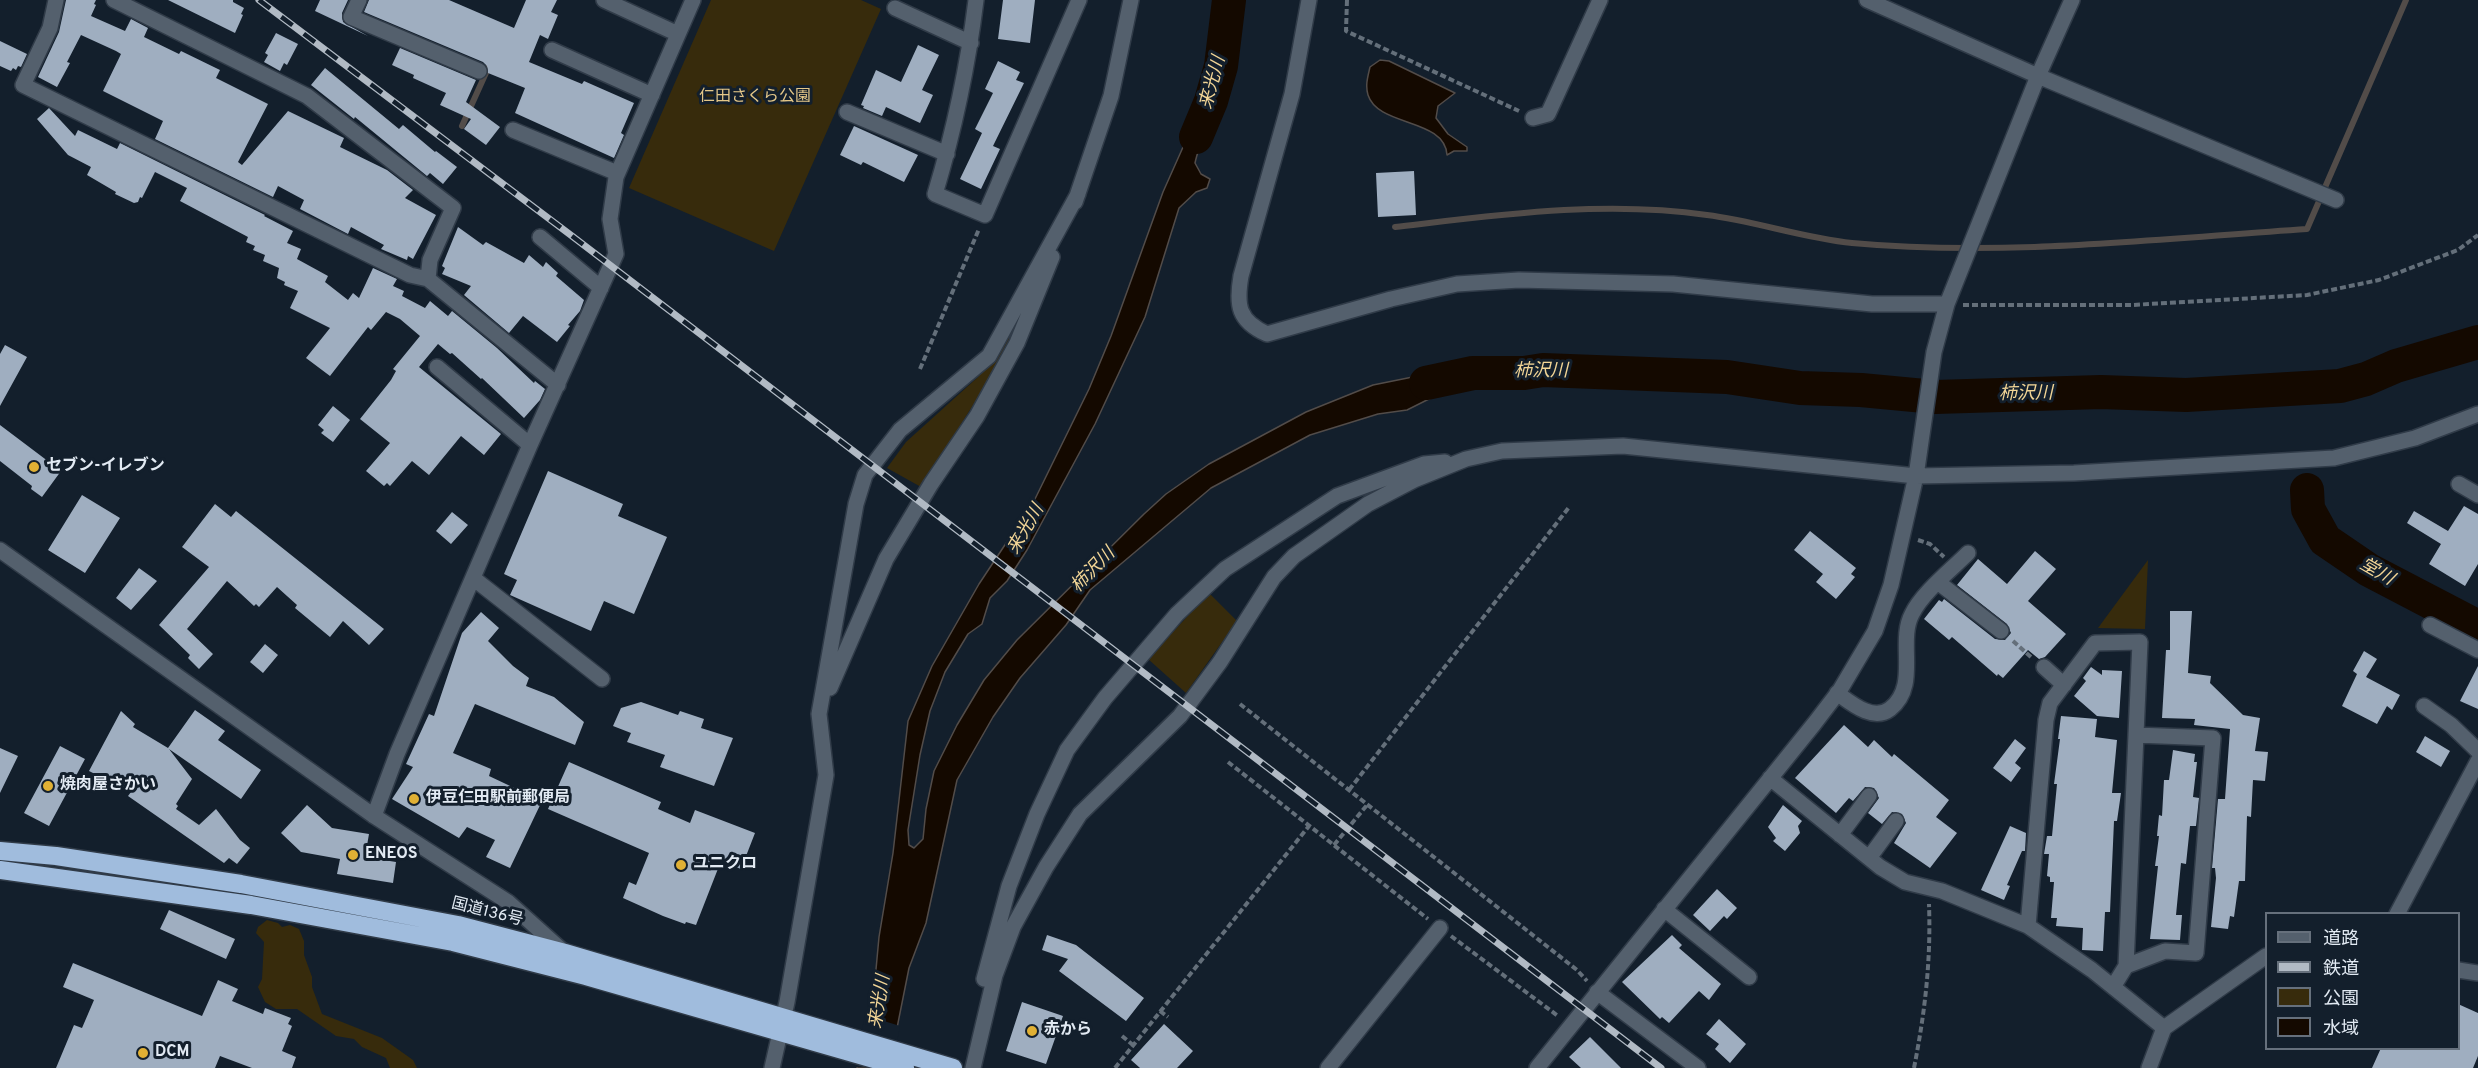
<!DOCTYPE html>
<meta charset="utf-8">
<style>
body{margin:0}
#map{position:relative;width:2478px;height:1068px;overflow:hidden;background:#131f2c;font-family:Overpass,"Noto Sans JP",sans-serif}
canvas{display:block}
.legend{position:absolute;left:2265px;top:912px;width:195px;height:138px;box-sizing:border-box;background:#131f2c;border:2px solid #66707c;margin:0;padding:8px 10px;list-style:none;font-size:18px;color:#e2eaf3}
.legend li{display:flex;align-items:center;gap:12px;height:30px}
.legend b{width:30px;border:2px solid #66707c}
</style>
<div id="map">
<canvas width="2478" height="1068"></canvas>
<ul class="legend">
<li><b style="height:8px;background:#54606d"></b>道路</li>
<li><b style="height:8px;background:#b1bac4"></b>鉄道</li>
<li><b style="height:16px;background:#372b0c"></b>公園</li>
<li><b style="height:16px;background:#140900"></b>水域</li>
</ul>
</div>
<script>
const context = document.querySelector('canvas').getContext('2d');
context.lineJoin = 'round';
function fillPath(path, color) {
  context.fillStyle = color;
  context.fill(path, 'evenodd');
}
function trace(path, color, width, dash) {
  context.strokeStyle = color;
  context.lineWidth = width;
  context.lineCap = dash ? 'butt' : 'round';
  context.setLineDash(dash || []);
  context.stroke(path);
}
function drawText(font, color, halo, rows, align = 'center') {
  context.font = font + ' Overpass,"Noto Sans JP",sans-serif';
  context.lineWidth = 6;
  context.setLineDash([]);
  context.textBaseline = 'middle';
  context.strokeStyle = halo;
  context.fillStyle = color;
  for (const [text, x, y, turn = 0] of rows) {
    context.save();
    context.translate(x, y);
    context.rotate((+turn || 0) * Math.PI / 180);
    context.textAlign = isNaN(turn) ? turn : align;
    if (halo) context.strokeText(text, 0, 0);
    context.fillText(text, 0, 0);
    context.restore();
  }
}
fillPath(new Path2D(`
 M711,0H861L881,9L774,251L629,188Z
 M1043,268L1003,358L921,487L887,468L906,442L978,377L998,353Z
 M2148,560L2145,629L2098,628Z
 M1209,593L1237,621L1186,693L1148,659Z
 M267,920L278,923L282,927L290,925L299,929L304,941V955L312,977V987L322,1014L382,1038L413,1060L417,1068H390L386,1058L362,1047L354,1039L336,1036L297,1009H276L265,1002L258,987L262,979L264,942L256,933L258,927Z`), '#372b0c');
const water = new Path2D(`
 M1380,60L1389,61L1455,93L1438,106L1436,118L1448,134L1467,147V151H1454L1447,155C1445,118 1378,127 1368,95C1365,85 1368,76 1370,67Z
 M1208,91L1220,93C1213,117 1200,139 1195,163L1201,174L1210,179L1207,188L1196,192L1179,208L1145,317L1095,424L1027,550L1007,581L990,598L982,624L968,634L945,672L930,711L920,755L908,830L909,845L914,848L923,839L926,809L934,771L957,725L984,680L1017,640L1144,514L1166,494L1209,464L1306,412L1373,385L1472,365L1474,383L1437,395L1407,410L1378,414L1310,435L1211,488L1090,590L1066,625L1020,678L993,717L957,780L926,923L909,968L889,1068H857L874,991L879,937L893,853L908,721L932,666L979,584L1034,501L1089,389L1111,336L1163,192Z`);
fillPath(water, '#140900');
trace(water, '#524c49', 1.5);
fillPath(new Path2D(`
 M865,1015L900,1026L892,1068L854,1067Z`), '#131f2c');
trace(new Path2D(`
 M462,126L490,64
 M1395,227C1498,215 1603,200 1707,215C1755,221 1803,238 1852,243C2003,257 2156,239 2307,229L2406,0`), '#524c49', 6);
trace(new Path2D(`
 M1196,137L1211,101L1221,66L1229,0
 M1426,383L1473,373H1524L1543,370L1727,377L1800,388L1861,390L1935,397L2101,392L2186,395L2340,386L2366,379L2396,366L2478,342
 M2307,490L2308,509L2325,540L2369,570L2478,627`), '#140900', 34);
fillPath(new Path2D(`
 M66,0H96L94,4L96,5L91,16L125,31L131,19L148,28L144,37L179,54L181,51L220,70L216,78L268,104L238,162L242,165L288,111L344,138L340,147L387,170L413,190L405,198L436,215L413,259L408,256L407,260L381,249L384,245L351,227L348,234L300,209L304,200L278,186L273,197L155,139L163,121L103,91L121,54L116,51L81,35L67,62L70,63L57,87L38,77L59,32Z
 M168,0H233V2L244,8L241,14L243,15L235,33Z
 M320,0H348L342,13L343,22L368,36L315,11Z
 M369,0H449L514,28L526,0H557L551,12L558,15L548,39L540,35L529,62L582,84L584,81L634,103L621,133L624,135L614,158L515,113L525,88L488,73L487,66L483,62L364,12Z
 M1003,0H1035L1030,43L998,39Z
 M276,33L298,44L287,65L284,63L280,71L264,62L268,55L265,53Z
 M0,41L27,54L21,67L18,66L16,70L13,68L11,71L0,66Z
 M918,45L939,55L922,90L933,95L920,123L886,107L882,116L863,108L864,106L861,105L876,70L901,82Z
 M400,48L476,80L466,102L500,127L486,145L464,129L471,119L440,105L446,93L413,78L414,75L392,65Z
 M998,61L1020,72L1016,80L1024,83L993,146L1000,149L981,189L960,179L982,133L975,129L993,93L985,89Z
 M325,68L399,129L403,125L435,152L436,151L457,167L443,184L430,173L427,176L355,117L354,119L311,85Z
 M49,108L75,136L78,130L117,149L120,143L265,215L264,216L293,231L287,243L301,249L297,259L328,276L325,282L348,300L353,293L359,298L373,268L397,279L393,286L404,291L402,296L425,308L430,301L448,316L452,311L497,348L534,383L535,381L545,389L540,400L524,418L482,378L481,379L452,353L450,354L438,344L419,367L501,434L484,455L461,436L429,475L412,461L390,486L387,483L384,486L366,471L390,443L360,419L391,380L396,371L393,369L420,336L400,319L386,312L371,330L368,327L330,376L306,358L330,328L290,308L298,291L284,285L285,282L277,278L279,268L263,261L265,255L253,250L255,246L246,242L248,237L180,201L187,188L155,172L142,198L140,197L138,202L134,203L115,194L116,192L87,175L91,167L68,155L37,119Z
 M854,126L918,155L904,182L863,162L861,165L840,155Z
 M1414,171L1416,215L1378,217L1376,173Z
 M458,227L483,245L486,242L524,263L529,255L543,267L546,262L558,273L556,276L584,300L580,311L568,325L570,326L557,342L523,316L509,333L464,295L471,286L442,274L445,268L442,266Z
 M5,345L27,357L0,406V354Z
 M333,406L350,420L333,442L321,433L324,430L318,425Z
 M0,425L61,471L42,497L31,489L32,486L0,461Z
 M548,471L623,504L618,516L667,537L634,614L604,601L591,631L510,595L517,580L504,574Z
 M82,495L120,518L85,573L48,550Z
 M215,504L231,517L236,511L384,629L369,645L343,621L330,637L295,608L297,605L277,587L259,607L256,604L254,606L227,581L187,629L213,654L199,669L188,658L190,655L159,625L209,567L182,547Z
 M2464,506L2478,514V564L2465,586L2429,564L2441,544L2407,523L2414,511L2448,531Z
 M452,512L468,525L451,544L436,531Z
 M1810,531L1856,568L1851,574L1855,577L1836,599L1816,582L1823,574L1794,550Z
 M2035,551L2056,569L2028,601L2066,634L2045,657L2039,659L2028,650L2003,678L1998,674L1997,676L1952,637L1949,640L1924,619L1939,600L1942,602L1944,599L1995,639L2005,640L2011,633L2007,624L1957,585L1978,559L2007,584Z
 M139,568L157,581L131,610L116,598Z
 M2170,611H2192L2188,673L2211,676L2210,683L2243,715L2260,718L2255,751L2268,752L2265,781L2253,780L2251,817L2247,816L2245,881H2239L2234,917L2230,916L2228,929L2211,927L2216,878L2215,868H2212L2218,799H2225L2230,729L2194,725L2195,719L2162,718L2166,650H2170Z
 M481,612L499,628L488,641L513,666L529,678L526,686L554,697L584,722L575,745L475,704L453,753L491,769L489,776L542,801L510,868L486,857L495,840L467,827L459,838L392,799L413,767L406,764L429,714L434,716L462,633Z
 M265,644L278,655L263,673L250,662Z
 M2364,651L2377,659L2366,677L2400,695L2392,710L2387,706L2377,724L2342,706L2357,674L2353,671Z
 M2478,666V709L2460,701Z
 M2091,667L2102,675V670L2122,671L2119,718L2097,716L2074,696L2086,681L2083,678Z
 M641,702L678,715L680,711L704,719L701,728L733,738L714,786L660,767L665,755L627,742L631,733L613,726L621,708Z
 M195,710L225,731L218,740L261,770L241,799L169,749L192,779L176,804L178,806L176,809L199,825L216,809L240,840L250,848L237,864L229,858L224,863L128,796L131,792L89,771L121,711L135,724L133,727L168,748Z
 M2061,716L2097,719L2095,737L2117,740L2112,793H2121L2117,821H2114L2110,912H2105L2103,951L2082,950L2083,928L2056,926L2057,918H2051L2054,882H2050V877L2047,876L2049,854H2044L2047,836H2052L2057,784H2054L2060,739H2058Z
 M1844,725L1868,747L1874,740L1892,757L1894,754L1949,800L1936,817L1957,833L1930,868L1894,843L1906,823L1902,814L1892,812L1882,824L1868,813L1879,798L1874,788L1865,787L1853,801L1849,798L1836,813L1795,778Z
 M2425,736L2450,751L2441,767L2416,752Z
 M2015,739L2026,748L2015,763L2021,768L2011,782L1993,768Z
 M60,746L85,759L49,826L24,813Z
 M0,748L18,756L0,793Z
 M2173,750L2195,754L2194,762H2197L2193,797L2199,798L2196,826H2190L2186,864L2181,863L2176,915H2182L2180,940L2150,939L2158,866H2155L2159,836H2157L2159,815L2162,816L2164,780H2169Z
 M569,762L661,802L658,809L690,823L695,810L755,833L741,869L721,861L696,925L686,922L685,924L663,916L623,898L629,882L636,885L649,853L548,809Z
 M307,805L332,828L369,834L365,857L396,862L393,883L337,874L340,859L301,852L281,833Z
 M1783,805L1802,821L1798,826L1800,833L1785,851L1773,841L1776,838L1768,827Z
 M2010,826L2026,833L2025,851H2022L2007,885L2010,886L2004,900L1981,890Z
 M1717,889L1737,908L1727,919L1724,916L1710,931L1693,915Z
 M169,910L235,939L226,959L160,929Z
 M1047,935L1076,945L1144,998L1126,1021L1059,971L1068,959L1042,950Z
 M1672,935L1682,945L1679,948L1721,984L1709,1000L1699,991L1669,1023L1662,1017L1660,1019L1622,982Z
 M73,963L202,1016L218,980L238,989L232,1001L263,1014L265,1008L291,1018L288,1024L292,1026L282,1051L296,1057L292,1068H252L220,1056L215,1068H56L74,1025L82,1028L94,1000L63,987Z
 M1022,1002L1063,1016L1046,1064L1006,1051Z
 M2458,1004L2478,1013V1056L2473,1068H2372L2381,1048H2458Z
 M1719,1019L1746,1044L1730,1063L1715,1049L1719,1044L1706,1034Z
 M1164,1024L1193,1051L1177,1068H1140L1131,1060Z
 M1590,1037L1621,1068H1581L1569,1057Z`), '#9faec0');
const minor = new Path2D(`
 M56,0L50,28L23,85L410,275L428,279
 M114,0L307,96L453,208L430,260L428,279L558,385
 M359,0L351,17L479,71
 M604,0L678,34
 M976,0C968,65 954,131 935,194L985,215L1079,0
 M1309,0L1292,94L1241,276C1236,305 1238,321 1267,334L1391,299L1457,284L1519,280L1673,284L1872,304H1947
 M1867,0L2038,76L2336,200
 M895,8L971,43
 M552,50L652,95
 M847,112L947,154
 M1533,118L1548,114L1600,0
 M513,130L617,173
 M1075,202L1111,96L1131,0
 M540,237L601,288
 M437,367L530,445
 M2459,484L2478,495
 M0,550L374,816L508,902L566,954
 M473,578L602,679
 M1939,583L2001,631
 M2430,625L2478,650
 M2044,667L2064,685
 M830,688L886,559L931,484L977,416L1017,343L1052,257
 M1837,693C1851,703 1873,722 1890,709C1920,686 1897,642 1912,614C1922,593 1951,570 1968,553
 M2424,706L2451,725L2478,751
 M1770,778L1880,867L1905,882L1942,891L2028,926L2092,970L2164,1028
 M374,816L397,754L530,445L616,254L610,219L616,177L693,0
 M1840,835L1869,796
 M1869,858L1896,821
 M1664,909L1749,977
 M2397,914L2478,761
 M2028,926L2046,720L2050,703L2095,643L2140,642L2126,966L2113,987
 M2126,966L2165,951L2196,953L2213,738L2136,735
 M2458,970L2478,973
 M984,979L1009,886L1037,814L1067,750L1105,698L1177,614L1225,569L1337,496L1424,464L1445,462
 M1597,992L1698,1068
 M772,1068L787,1002L826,775L819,714L856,504L865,475L900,430L989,356L1078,194
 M973,1068L995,975L1013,927L1046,867L1080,814L1180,716L1220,662L1274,577L1294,556L1368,504L1414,480L1466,459L1502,451L1623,446L1916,476L2074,473L2334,458L2415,438L2478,414
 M1328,1068L1440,928
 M1537,1068L1814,724L1840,690L1875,631L1891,585L1916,476L1934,352L1947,304L2038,76L2072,0
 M2149,1068L2164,1028L2266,956`);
const highway = new Path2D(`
 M0,851L56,856L241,884L458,925L565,953L953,1068
 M0,870L251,905L453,942L586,976L905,1068`);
trace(minor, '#303b48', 18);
trace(highway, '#303b48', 21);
trace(new Path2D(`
 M1347,0L1346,31L1519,111
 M1963,305H2132L2307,295L2379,280L2458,250L2478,235
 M920,369L979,229
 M1918,540L1930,544L1944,557
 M2013,641L2032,658
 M1240,704L1577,970L1587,981
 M1228,762L1428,919
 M1349,790L1570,506
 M1334,845L1367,805
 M1451,936L1558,1016
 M1160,1011L1168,1017
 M1122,1036L1133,1045
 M1115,1068L1309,826
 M1914,1068C1925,1012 1931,961 1929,904`), '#646f7a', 4, [6, 3]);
trace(minor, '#54606d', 15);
trace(highway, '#a0bcdd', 18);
const rail = new Path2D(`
 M259,0L572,236L1661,1068`);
trace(rail, '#b1bac4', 7);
trace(rail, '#131f2c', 4.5, [14]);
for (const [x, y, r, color] of [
 [34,467,6,"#e0b034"],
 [48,786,6,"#e0b034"],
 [414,799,6,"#e0b034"],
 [353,855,6,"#e0b034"],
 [681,865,6,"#e0b034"],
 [1032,1031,6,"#e0b034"],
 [143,1053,6,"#e0b034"]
]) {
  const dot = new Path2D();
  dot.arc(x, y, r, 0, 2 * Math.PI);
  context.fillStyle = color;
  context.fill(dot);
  trace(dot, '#131f2c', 2);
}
drawText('16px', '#e4c788', '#131f2c', [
 ["仁田さくら公園",755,98]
]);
drawText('bold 16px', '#e2eaf3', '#131f2c', [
 ["セブン-イレブン",46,467],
 ["焼肉屋さかい",60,786],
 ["伊豆仁田駅前郵便局",426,799],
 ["ENEOS",365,855],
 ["ユニクロ",693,865],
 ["赤から",1044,1031],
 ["DCM",155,1053]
], 'left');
drawText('16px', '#e2eaf3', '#131f2c', [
 ["国道136号",487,913,14]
]);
drawText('italic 18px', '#f2d596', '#131f2c', [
 ["来光川",1214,83,-75],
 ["柿沢川",1541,372],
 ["柿沢川",2026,395,-1],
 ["来光川",1027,530,-60],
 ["柿沢川",1094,571,-46],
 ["堂川",2376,573,30],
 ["来光川",881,1002,-81]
]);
</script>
